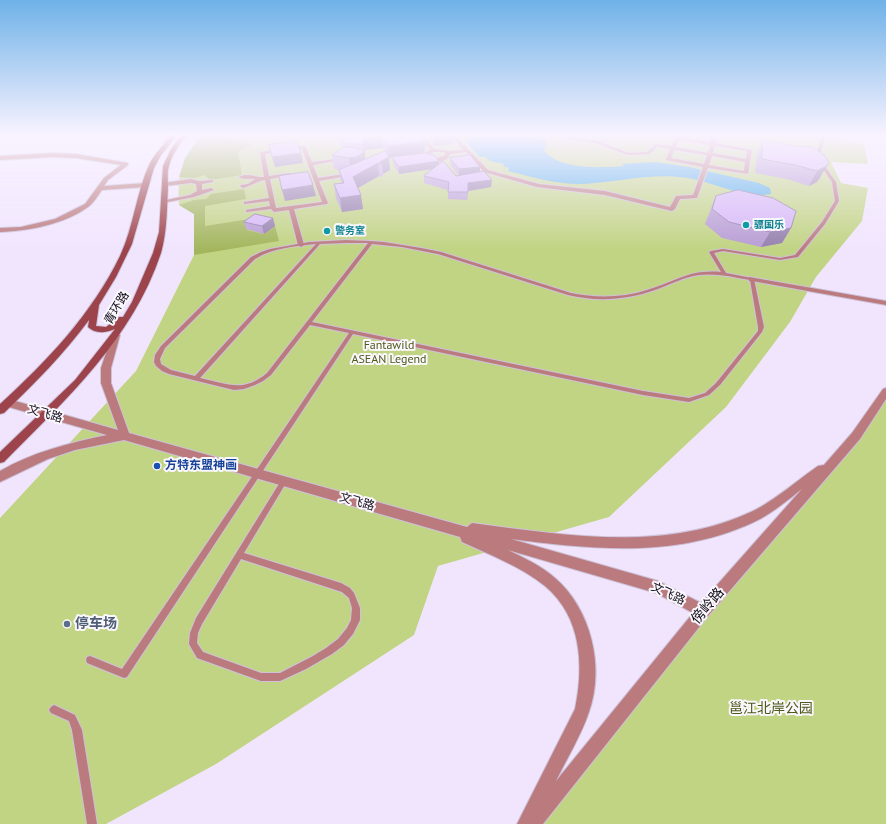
<!DOCTYPE html>
<meta charset="utf-8">
<style>
body{margin:0}
canvas{display:block;background:#f1e5fe}
</style>
<canvas width="886" height="824"></canvas>
<script>
const context = document.querySelector('canvas').getContext('2d');
context.lineJoin = 'round';
function fillPath(path, color) {
  context.fillStyle = color;
  context.fill(path, 'evenodd');
}
function trace(path, color, width, dash) {
  context.strokeStyle = color;
  context.lineWidth = width;
  context.lineCap = dash ? 'butt' : 'round';
  context.setLineDash(dash || []);
  context.stroke(path);
}
function drawText(font, color, halo, rows, align = 'center') {
  context.font = font + ' "PT Sans","Noto Sans SC",sans-serif';
  context.lineWidth = 4;
  context.setLineDash([]);
  context.textBaseline = 'middle';
  context.strokeStyle = halo;
  context.fillStyle = color;
  for (const [text, x, y, turn = 0] of rows) {
    context.save();
    context.translate(x, y);
    context.rotate((+turn || 0) * Math.PI / 180);
    context.textAlign = isNaN(turn) ? turn : align;
    if (halo) context.strokeText(text, 0, 0);
    context.fillText(text, 0, 0);
    context.restore();
  }
}
fillPath(new Path2D(`
 M202,134H832L833,138L864,145L868,164L831,162L841,183L868,188L862,221L816,277L790,322L726,407L609,517L438,566L414,635L216,764L106,824H0V518L136,371L194,255V214L179,205C177,171 183,161 202,134Z
 M886,391V824H532L856,436Z`), '#c1d483');
fillPath(new Path2D(`
 M210,134L251,145L238,152L242,175L210,180L205,175L194,178L179,177L185,158L201,135Z
 M244,189L246,199L205,206V226L250,219L247,230L264,234L275,226L279,241L194,255V214L179,205L194,200L206,199L211,194Z`), '#a3b65d');
fillPath(new Path2D(`
 M464,134H535L545,140L547,145L544,150C558,170 602,168 624,166L622,164L655,162L689,167L759,183L770,188L771,194C742,199 717,183 688,178C656,173 627,180 595,183C565,187 536,178 508,171L509,168L503,166L504,164L490,161L485,157H480L466,142L470,141Z`), '#59afe8');
const service = new Path2D(`
 M704,134H713L714,135L712,136Z
 M823,134H826L821,151L822,162L836,182L839,201L825,224L798,257L780,260L723,251L714,253L726,273L752,278L754,279L764,327L762,332L720,385L709,395L689,402L643,395L353,334L127,677L124,678L87,663L86,660L87,657L90,656L122,669L349,333L310,325L271,375L263,381L255,385L244,389L234,390L169,374L162,371L156,366L154,362L155,355L161,346L251,257L261,252L270,249L309,242L346,240L371,241L384,242L421,248L441,252L571,293C596,298 622,298 647,290C675,282 689,269 721,272L709,252L711,251L723,249L780,258L795,255L822,222L835,201L832,182L818,162L817,151ZM346,243H368L267,373C243,393 228,384 200,378L320,244ZM316,244L195,376L171,370L161,364L160,359L165,348L255,259C272,248 295,246 316,244ZM372,244L402,247L438,254L568,295C597,302 627,300 655,290C670,285 683,277 699,275C716,273 733,277 750,280L758,327V331L716,383L705,393L689,398L643,391L312,322Z
 M284,478L286,479L287,481L286,483L244,553L341,583L350,588L354,593L360,608V620L353,634L344,645L332,654L306,669L280,681H261L197,658L189,644L190,633L196,618L282,479ZM241,559L342,592L349,598L352,608L351,620L347,628L338,639L326,648L313,656L280,673H261L203,652L197,643L198,633L202,624Z
 M54,705L75,715L82,730L97,824H87L72,730L69,721L51,713L49,710L51,707Z`);
const pedestrian = new Path2D(`
 M419,134H424L434,149L449,151L463,150L449,134H454L488,170L539,184L605,191L670,207L676,196L693,195L703,167L666,160L670,149L657,147L650,154L628,155L595,143L568,139L565,134H570L571,137L598,141L629,153L647,152L656,144L671,146L675,138L677,137L711,142L709,134H713L716,143L752,150L748,174L708,168L697,198L680,199L675,209L672,211L605,195L537,187L484,172L466,152L450,154C447,165 427,163 423,154L430,150ZM679,140L710,145L708,153L676,147ZM715,146L747,151L746,159L713,153ZM674,150L707,155L704,164L671,158ZM434,152H444L446,155L437,158L428,155ZM712,156L745,162L744,171L709,165Z
 M304,146L306,147L312,162L344,158L346,159L313,165L318,178L350,173L353,175L319,181L328,203L327,204L294,209L304,245L301,247L298,245L289,210L274,212L271,209L246,212V210L270,206L269,201L244,204V202L269,198L265,180C257,181 251,186 243,188L240,186L241,185L248,184L255,179C250,178 243,180 239,177C248,172 255,178 264,177L260,152ZM302,149L322,202L276,208L270,179L292,175L289,173L269,176L265,154Z
 M191,179L199,181L213,180V182L202,184V190L211,188L214,190L194,197L162,203V201L190,195L197,191L196,184L191,183L165,186L163,185V183Z`);
const minor = new Path2D(`
 M168,134H173L165,149H161Z
 M185,134H191L183,140H179V138Z
 M53,153L76,154L128,163V165L108,180L104,186L146,183L149,185L146,187L102,190C98,195 94,203 88,207C65,224 28,231 0,232V228L21,227L55,219L85,204L104,178L121,165L76,158L53,157L0,160V156Z
 M749,277L886,301V305L752,281H749Z`);
const tertiary = new Path2D(`
 M116,332L120,335L111,368V383L129,433L467,527L472,523C565,535 665,553 753,511C774,501 799,479 818,466L824,465L852,433L883,389L886,388V399L860,439L708,616L543,824H517L575,709C584,666 582,617 545,586C520,566 490,555 462,542L460,537L124,440L75,450L48,459L0,482V471C33,452 69,443 107,435L5,406L3,403L5,400L8,399L118,430L101,383V368L112,335ZM802,489L701,603L658,581L511,539C596,550 683,559 762,518C776,510 789,499 802,489ZM508,550L656,593L693,613L556,781C567,758 581,736 589,712C605,667 591,609 555,578C542,566 524,558 508,550Z`);
const secondary = new Path2D(`
 M173,134H178L161,155L154,168L132,244L116,277L99,305L96,326L106,327L119,317H123L132,302L153,253L159,232L163,166L171,149L182,134H187C180,144 172,154 169,166C167,172 168,180 168,187C167,209 167,232 161,253C132,340 66,399 4,462L0,463V452L75,380L115,329C106,333 95,334 88,327L89,320C64,354 34,384 4,413L0,414V404C47,361 92,314 120,256C134,226 136,192 150,163C156,152 165,143 173,134Z`);
trace(service, '#cdc2d9', 2);
trace(pedestrian, '#cdc2d9', 2);
trace(minor, '#cdc2d9', 2);
trace(tertiary, '#cdc2d9', 2);
trace(secondary, '#cdc2d9', 2);
fillPath(service, '#bb7b7e');
fillPath(pedestrian, '#bb7b7e');
fillPath(minor, '#bb7b7e');
fillPath(tertiary, '#bb7b7e');
fillPath(secondary, '#9d434b');
fillPath(new Path2D(`
 M336,134H425L426,147H425V150L422,153L439,161V165L456,176L458,175L450,165V158L480,172L491,187L468,191L467,200L448,199V190L424,183V176L433,169L399,174L393,164L392,158H389L390,170L383,174V177L379,176L358,188L363,209L342,212L336,198L334,184L341,183L339,170H340L334,169L332,155L343,148ZM383,148L385,152L365,160V150Z
 M426,134H453V144L434,146Z
 M763,140L794,146L813,147L821,177L817,182L809,186L787,179L755,173L757,154Z
 M716,196L791,228L782,243L761,247L722,238L705,224L710,211Z
 M273,218L275,226L264,234L246,229L244,222Z`), '#b79dd4');
fillPath(new Path2D(`
 M434,134H453V144L434,146Z
 M426,135V147H425V150L422,154L389,158L388,146L422,136Z
 M382,136L383,148L365,150V155L366,166L351,172L349,158L364,152L363,145L364,139Z
 M301,153L303,163L275,167L272,157Z
 M389,157L390,170L383,174L382,164L380,162Z
 M439,161V168L399,174V167Z
 M378,163L379,176L354,190L353,177Z
 M829,163L817,182L809,186L817,171Z
 M480,167V174L459,176V169Z
 M492,180L491,187L468,191L467,200L468,183Z
 M313,185L316,196L285,201L282,190Z
 M361,195L363,209L342,212L340,198Z
 M273,218L275,226L264,234L262,226Z
 M791,228L782,243L761,247L770,232Z`), '#9580ad');
const building = new Path2D(`
 M341,134H425L426,135L422,136L425,139L421,142L388,146L382,136L364,139L363,145L345,143Z
 M763,140L794,146L813,147L825,156L829,163L825,167L817,171L795,165L762,159Z
 M297,142L301,153L272,157L269,145Z
 M350,147L362,150L364,152L356,157L349,158L332,155L342,148Z
 M386,151L389,157L380,162L382,164L378,163L353,177L361,195L340,198L334,184L344,183L339,170Z
 M425,153L434,155L439,161L399,167L392,157Z
 M470,155L480,167L459,169L450,158Z
 M443,161L456,176L484,171L492,180L468,183V192H448L449,182L424,176Z
 M308,172L313,185L282,190L279,176Z
 M738,190L773,198L796,211L791,228L770,232L729,222L712,209L716,196Z
 M255,214L273,218L262,226L244,222Z`);
fillPath(building, '#d5b7f7');
trace(building, '#9580ad', 1);
const sky = context.createLinearGradient(0, 0, 0, 250);
sky.addColorStop(0, '#6fb2e8');
sky.addColorStop(0.54, '#f9f3ff');
sky.addColorStop(1, '#f9f3ff00');
context.fillStyle = sky;
context.fillRect(0, 0, 886, 250);
for (const [x, y, r, color] of [
 [746,225,4,"#0f9aa8"],
 [327,231,4,"#0f9aa8"],
 [157,466,4,"#1a4fb4"],
 [67,624,4,"#5c6f8a"]
]) {
  const dot = new Path2D();
  dot.arc(x, y, r, 0, 2 * Math.PI);
  context.fillStyle = color;
  context.fill(dot);
  trace(dot, '#faf7fd', 1.5);
}
drawText('bold 10px', '#0d838f', '#faf7fd', [
 ["骠国乐",754,225],
 ["警务室",335,231]
], 'left');
drawText('12px', '#120d18', '#faf7fd', [
 ["青环路",117,308,-59],
 ["文飞路",45,414,16],
 ["文飞路",357,502,16],
 ["文飞路",668,594,25]
]);
drawText('12px', '#4e5a1a', '#faf7fd', [
 ["Fantawild",389,346],
 ["ASEAN Legend",389,360]
]);
drawText('bold 12px', '#164399', '#faf7fd', [
 ["方特东盟神画",165,466]
], 'left');
drawText('14px', '#120d18', '#faf7fd', [
 ["傍岭路",708,606,-50]
]);
drawText('bold 14px', '#4e5e75', '#faf7fd', [
 ["停车场",75,624]
], 'left');
drawText('14px', '#4e5a1a', '#faf7fd', [
 ["邕江北岸公园",771,709]
]);
</script>
